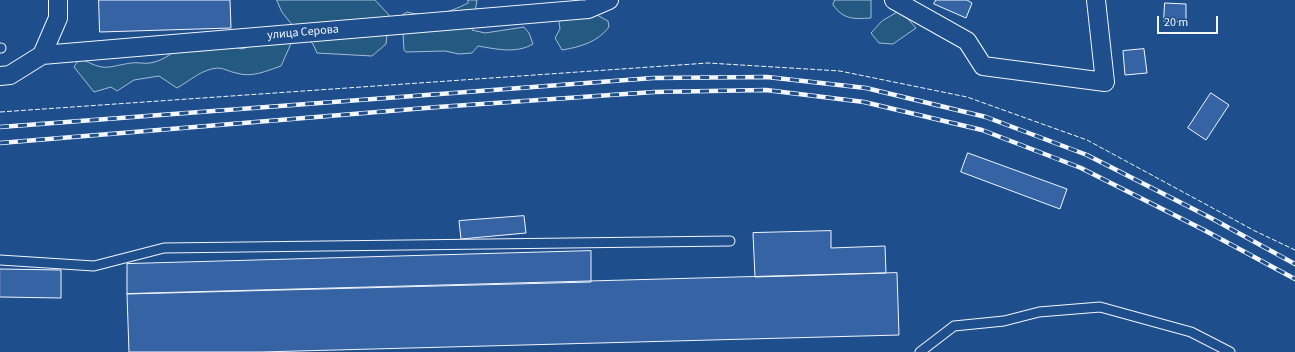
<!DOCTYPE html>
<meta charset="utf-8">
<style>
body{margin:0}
#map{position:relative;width:1295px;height:352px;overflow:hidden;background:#1f4e8c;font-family:"Source Sans 3",sans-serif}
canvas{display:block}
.scale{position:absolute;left:1157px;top:16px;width:61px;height:18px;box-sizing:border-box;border:2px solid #f2f6ff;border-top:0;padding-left:5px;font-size:12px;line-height:14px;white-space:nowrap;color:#f2f6ff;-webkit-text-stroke:3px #1f4e8c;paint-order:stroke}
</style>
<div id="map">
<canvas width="1295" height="352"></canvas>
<div class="scale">20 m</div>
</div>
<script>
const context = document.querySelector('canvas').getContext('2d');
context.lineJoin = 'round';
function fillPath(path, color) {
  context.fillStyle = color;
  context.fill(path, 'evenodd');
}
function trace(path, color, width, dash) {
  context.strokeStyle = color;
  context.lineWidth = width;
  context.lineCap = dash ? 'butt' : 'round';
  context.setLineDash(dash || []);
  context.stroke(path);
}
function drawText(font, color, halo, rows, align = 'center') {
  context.font = font + ' "Source Sans 3",sans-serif';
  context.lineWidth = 3;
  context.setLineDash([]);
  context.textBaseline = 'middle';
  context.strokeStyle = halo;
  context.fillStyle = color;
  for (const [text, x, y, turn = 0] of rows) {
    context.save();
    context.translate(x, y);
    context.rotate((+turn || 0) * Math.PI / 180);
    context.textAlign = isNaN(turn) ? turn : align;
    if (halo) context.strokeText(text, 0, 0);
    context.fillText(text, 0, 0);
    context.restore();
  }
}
const green = new Path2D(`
 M277,0H375L389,15L386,44L372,56L317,53L313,44L302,33L293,39L281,66C266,71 252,78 236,73C230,72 224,68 218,68C202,69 191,80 177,88L159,76L134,80L117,91L111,87L94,92L74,67L80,58C106,72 105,67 131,63C137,62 144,64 150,63C162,61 169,55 178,49L200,51L224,44L242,49L256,44L293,26L282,12Z
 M468,0H477L472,30L485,33L524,27L529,33L533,44C516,54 496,49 478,46L472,53L459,54L445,51L406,52L404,50L403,34L396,19L407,12C431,18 446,14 468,3Z
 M835,0H871V18C853,19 844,20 833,5Z
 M898,12L908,19L916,28L893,44L879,43L871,33L882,21Z
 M587,14L597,15L608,21L609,27C598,42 580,47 562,50L555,38L560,29L559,23L564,16Z`);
fillPath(green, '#245a82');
trace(green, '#a8bbd7', 1);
const building = new Path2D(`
 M99,0H230L231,28L100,32Z
 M936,0H967L972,3L966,18L934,4Z
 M1165,3L1186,4V22L1164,21Z
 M1144,49L1147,73L1125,75L1123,51Z
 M1211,93L1229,105L1206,140L1188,128Z
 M968,153L1067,189L1060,209L961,172Z
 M524,216L526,233L461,239L459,221Z
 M831,231V248L885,246L886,273L755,277L753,233Z
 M591,251V282L127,294V264Z
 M0,269L61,270V298L0,297Z
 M897,273L899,335L260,352H129L127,294Z`);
fillPath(building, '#3563a3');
trace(building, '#f2f6ff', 1);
const service = new Path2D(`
 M0,48H1
 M0,260L94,266L164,248L730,241
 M920,352L954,326L1004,321L1039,312L1100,307L1191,332L1230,352`);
const minor = new Path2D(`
 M894,0L967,41L983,66L1105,82L1096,0
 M42,55L58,18V0
 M0,76L10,75L42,55L588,9L609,0`);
trace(service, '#f2f6ff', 11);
trace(minor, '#f2f6ff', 20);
trace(service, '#1f4e8c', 9);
trace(minor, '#1f4e8c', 18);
const rail = new Path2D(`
 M0,127L653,78L767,77L866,88L986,117L1087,155L1211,218L1295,264
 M0,143L438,107L654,92L766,90L864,102L982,130L1081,168L1204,230L1295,279`);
trace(rail, '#f2f6ff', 4.5);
trace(rail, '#1f4e8c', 3, [9]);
trace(new Path2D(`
 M0,112L708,63L840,71L967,97L1087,140L1255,231L1295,250`), '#f2f6ff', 1, [5, 2]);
drawText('12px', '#f2f6ff', '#1f4e8c', [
 ["улица Серова",303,33,-5]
]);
</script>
